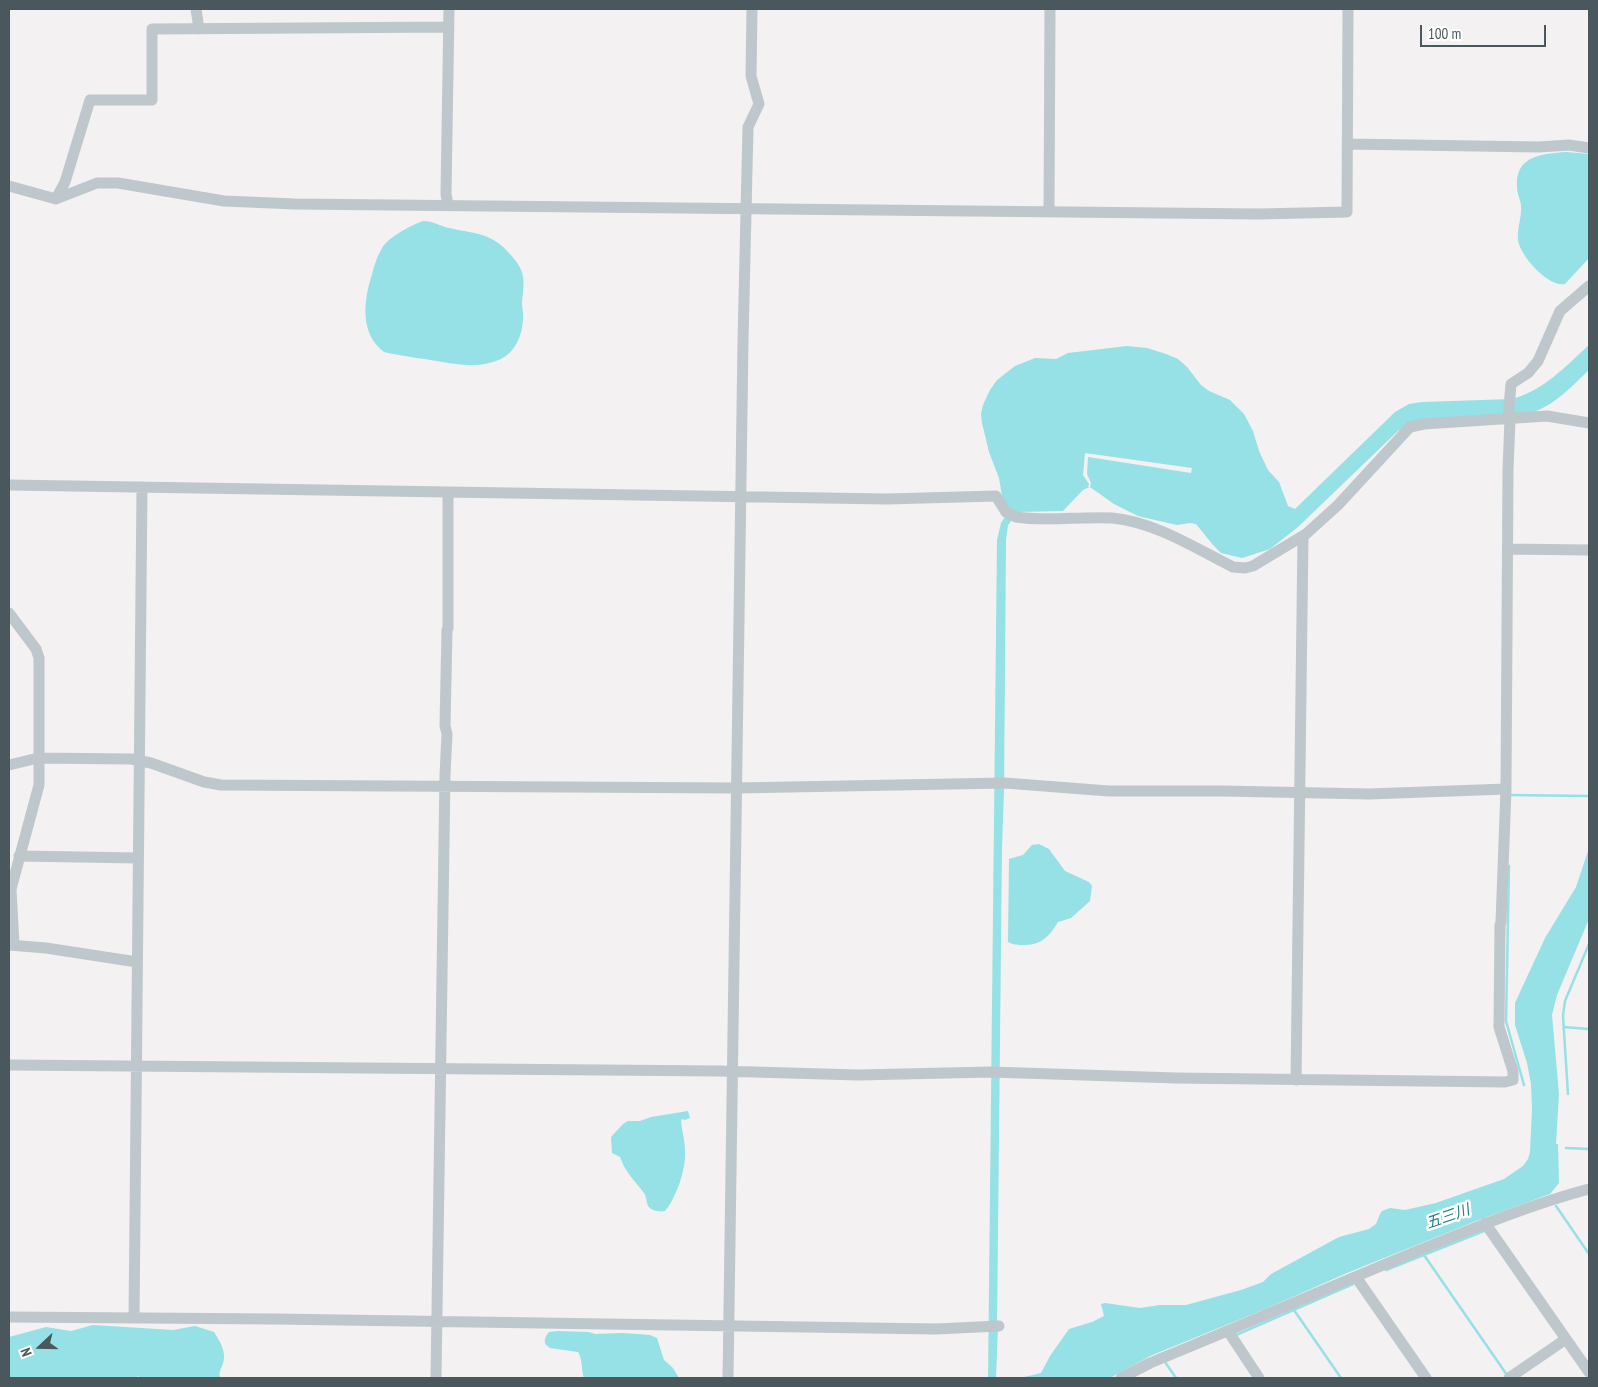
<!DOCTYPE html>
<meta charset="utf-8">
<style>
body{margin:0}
#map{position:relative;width:1598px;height:1387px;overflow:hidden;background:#f3f1f1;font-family:"PT Sans Narrow",sans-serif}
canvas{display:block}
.frame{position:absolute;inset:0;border:10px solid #4a575d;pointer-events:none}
.north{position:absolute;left:15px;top:1322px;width:50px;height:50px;-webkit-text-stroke:4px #fff;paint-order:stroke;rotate:249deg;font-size:14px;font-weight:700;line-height:20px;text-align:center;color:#4a575d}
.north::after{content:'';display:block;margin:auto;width:18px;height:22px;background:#4a575d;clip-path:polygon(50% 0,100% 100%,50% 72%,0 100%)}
.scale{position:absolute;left:1420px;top:25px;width:126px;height:22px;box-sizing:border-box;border:2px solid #4a575d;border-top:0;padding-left:6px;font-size:15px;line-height:18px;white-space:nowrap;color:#4a575d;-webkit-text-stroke:4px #fff;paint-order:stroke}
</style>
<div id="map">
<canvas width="1598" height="1387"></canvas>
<div class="frame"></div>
<div class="north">N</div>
<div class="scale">100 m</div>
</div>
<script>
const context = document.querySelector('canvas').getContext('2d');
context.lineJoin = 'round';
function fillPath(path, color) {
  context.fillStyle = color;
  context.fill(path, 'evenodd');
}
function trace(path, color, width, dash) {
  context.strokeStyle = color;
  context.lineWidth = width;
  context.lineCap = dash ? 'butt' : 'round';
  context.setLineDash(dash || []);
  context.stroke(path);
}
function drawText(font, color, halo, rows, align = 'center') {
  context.font = font + ' "PT Sans Narrow","Noto Sans JP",sans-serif';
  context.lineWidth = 5;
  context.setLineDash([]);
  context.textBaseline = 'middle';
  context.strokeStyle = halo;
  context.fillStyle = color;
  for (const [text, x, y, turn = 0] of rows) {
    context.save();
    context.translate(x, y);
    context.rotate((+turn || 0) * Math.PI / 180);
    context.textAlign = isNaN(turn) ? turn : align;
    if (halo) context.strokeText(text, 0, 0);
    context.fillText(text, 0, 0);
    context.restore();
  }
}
fillPath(new Path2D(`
 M1566,152L1589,154V258L1565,284C1549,288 1520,256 1518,240C1517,228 1522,217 1521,205C1520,199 1517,193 1517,187C1515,155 1543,154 1566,152Z
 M423,221C433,221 440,226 449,228C475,234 491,232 510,254C527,273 524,280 522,303C522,307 523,311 523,314C524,335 514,357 493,362C476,367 465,365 448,363C427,359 406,357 384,352C359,333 364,300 372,274C375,263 378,254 384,245C394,234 410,226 423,221Z
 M1589,345V370C1572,386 1557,403 1534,412L1399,430L1298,527L1270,549L1242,558L1221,553L1213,545L1196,524L1190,523L1177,525L1138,516L1114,504L1090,487L1083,490L1063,511L1018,512L1008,525L1006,540L1004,790L1002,848L997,1327H998L996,1378H988L997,540L1001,523L1010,509L1002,496L999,478L989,452L982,423L981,414L983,405L990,390L997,380L1015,366L1035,358L1056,359L1068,353L1127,346L1147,348L1166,354L1178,359L1187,367L1201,385L1209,391L1230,400L1244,414L1253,431L1259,451L1268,470L1279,482L1288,506L1295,509L1395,412L1409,404L1422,402L1512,399C1543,391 1566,366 1589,345Z
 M1039,844L1049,849L1065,871L1089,882L1092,886L1090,901L1071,918L1058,922C1050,936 1040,946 1024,945C1018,945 1013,945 1008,942L1009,859L1023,855L1032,845Z
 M1589,848V919L1557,995L1552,1015L1559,1094L1556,1144H1558L1559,1183L1550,1194L1476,1221L1347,1273L1263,1310L1150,1356L1110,1378H1020L1041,1373L1050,1356L1069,1329L1092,1322L1104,1316L1101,1304L1105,1303L1140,1308L1160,1305H1186L1241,1290L1263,1282L1271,1274L1282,1268L1339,1237L1369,1229L1376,1224L1380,1214L1382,1211L1390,1208L1405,1210L1436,1203L1504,1179L1523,1166L1528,1159L1530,1152L1532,1109L1531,1084L1527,1063L1515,1025V1003L1545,938L1576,887Z
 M688,1111L690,1118L685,1120L682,1119L681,1121C682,1133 686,1144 685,1156C685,1172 675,1200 665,1211C661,1212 653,1211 650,1208C646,1205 647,1197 644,1193C635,1181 625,1172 620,1157L612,1153L611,1137L623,1124L628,1121H640L651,1117Z
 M93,1325L173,1330L195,1326L214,1332C219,1340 225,1349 224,1359C223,1367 218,1370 220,1378H140L138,1376L135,1378H9V1337L46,1327L71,1331Z
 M558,1331L589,1332L595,1334L623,1333L650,1335L657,1338L664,1360L673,1368L679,1378H584C581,1370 583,1360 578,1352L550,1348L546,1345C543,1340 546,1336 549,1332Z`), '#95e1e5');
fillPath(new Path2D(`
 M1085,453L1192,468L1191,473L1088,457L1087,474L1091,483L1090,487H1088L1089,484L1083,475Z`), '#f3f1f1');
trace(new Path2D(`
 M1510,795L1589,796
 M1509,866L1506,1021L1524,1085
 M1564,1027L1589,1029
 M1568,1094L1563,1016L1565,1001L1589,944
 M1566,1148L1589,1149
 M1556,1206L1589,1254
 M1424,1255L1507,1375
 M1386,1270L1484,1231
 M1294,1310L1341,1378
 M1236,1335L1353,1284
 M1165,1362L1176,1378`), '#95e1e5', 2.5);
trace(new Path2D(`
 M196,9L199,29
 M1347,144L1539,147L1569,145L1589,148
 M9,186L56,199L97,183H118L224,201L295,204L1259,214L1347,212L1348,9
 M56,199L65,182L90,100H152V29L449,27
 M448,205L446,194L449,9
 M1049,211L1050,9
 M1508,419L1511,384L1528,373L1538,361L1560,311L1589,286
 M9,485L887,499L996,496L1006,512L1016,517C1047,522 1080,516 1112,518C1155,522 1195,548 1233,567L1245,568L1253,566L1306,534L1338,505L1410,427L1424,424L1547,416L1589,423
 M1508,549L1589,550
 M9,613L36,649L39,658V785L11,889L14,945
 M9,765L38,758L131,759L151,763L204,782L221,785L736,788L1005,783L1109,791H1223L1369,794L1506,789
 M19,856L138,858
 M9,945L46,948L137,962
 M9,1065L720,1071L858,1075L991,1072L1176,1078L1505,1082L1513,1080V1071L1499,1027L1500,925L1501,922L1506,789L1508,469L1510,419
 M1296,1080L1303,536
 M1485,1223L1589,1372
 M1356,1277L1426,1378
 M9,1317L276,1319L936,1329L999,1326
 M134,1318L142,487
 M1228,1331L1259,1378
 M436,1378L445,775L447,734L445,726L447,630L448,628V493
 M728,1378L743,341L748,127L759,104L751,76L752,9
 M1121,1378L1150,1363C1244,1325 1338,1283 1432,1245C1484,1224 1536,1203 1589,1189
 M1509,1378L1566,1339`), '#bec7cc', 11);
drawText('italic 15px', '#177f83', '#fff', [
 ["五三川",1448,1217,-19]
]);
</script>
